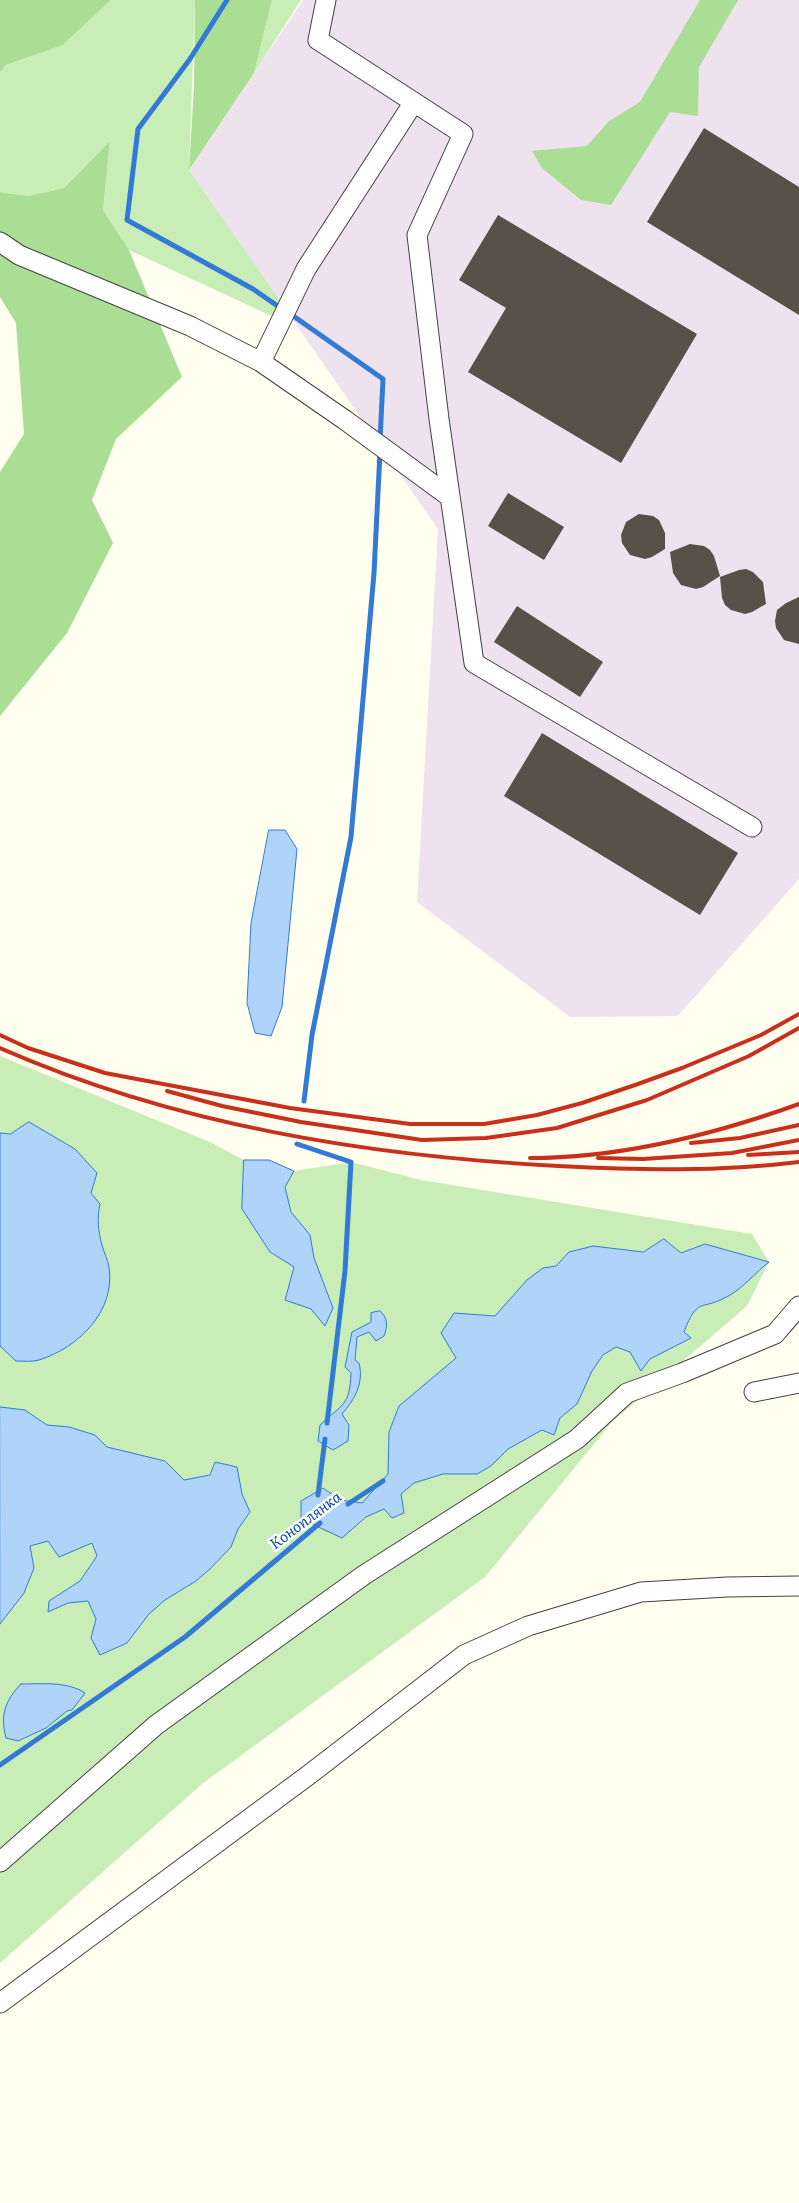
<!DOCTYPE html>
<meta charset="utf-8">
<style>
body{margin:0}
canvas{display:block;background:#fffeef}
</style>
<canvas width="799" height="2203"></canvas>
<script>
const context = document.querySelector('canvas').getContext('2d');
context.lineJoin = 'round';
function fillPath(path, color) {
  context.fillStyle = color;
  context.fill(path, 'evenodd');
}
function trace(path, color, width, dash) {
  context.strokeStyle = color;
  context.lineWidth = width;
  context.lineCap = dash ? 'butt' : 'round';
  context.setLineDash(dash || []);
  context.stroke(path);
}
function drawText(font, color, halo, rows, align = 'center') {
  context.font = font + ' Literata,serif';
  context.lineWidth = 5;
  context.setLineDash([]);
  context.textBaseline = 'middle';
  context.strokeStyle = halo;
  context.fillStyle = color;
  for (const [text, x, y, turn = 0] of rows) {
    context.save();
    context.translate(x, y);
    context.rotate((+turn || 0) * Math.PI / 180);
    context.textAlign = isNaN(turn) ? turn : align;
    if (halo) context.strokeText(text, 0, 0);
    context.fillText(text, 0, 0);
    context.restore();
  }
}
fillPath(new Path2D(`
 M303,0H799V879L678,1016L570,1017L417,902L438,529L189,170Z`), '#ede2ed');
fillPath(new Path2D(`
 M111,0H195L189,170L279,299L278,319L129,250L103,210L110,141L64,188L28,196L0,192V72L6,65L63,45Z
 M272,0H301L254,73Z
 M0,1056L210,1142L244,1160H269L294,1171L351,1162L421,1180L752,1234L769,1262L747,1306L612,1422L485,1577L202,1784L0,1963Z`), '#c9edb6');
fillPath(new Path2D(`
 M0,0H111L63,45L6,65L0,72Z
 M195,0H272L254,73L189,170L194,86Z
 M700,0H738L699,67L698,116L670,112L611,205L581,200L542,168L532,151L587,146L609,121L640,102Z
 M110,141L103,210L129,250L182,377L116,439L92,500L113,543L67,633L0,716V472L24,434L16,323L0,297V192L28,196L64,188Z`), '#a9de94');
const water = new Path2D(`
 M269,830H285L297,849L282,1007L271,1036L255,1033L247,1003L251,923Z
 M29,1122L75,1149L97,1173L91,1193L100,1204C97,1218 98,1231 102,1245C104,1253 108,1260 109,1267C116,1311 78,1348 39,1360C32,1362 23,1361 16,1361L0,1346V1133L10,1134Z
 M244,1160H269L294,1171L285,1187L291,1212L310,1235L314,1258L333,1308L325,1326L311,1309L285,1300L294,1267L270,1252L242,1209Z
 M664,1239L681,1253L705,1244L769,1262C756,1272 744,1287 730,1295C702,1312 698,1295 684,1332L691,1338L650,1359L641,1371L630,1352L616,1347L603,1355L592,1371L577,1404L560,1418L554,1435L542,1430L508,1449L491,1466L477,1474H443L414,1483L401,1494L404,1513L392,1518L384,1509L366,1517L342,1538L301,1519V1501L323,1488L340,1500L362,1503L388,1474L389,1432L399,1406L456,1358L441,1333L454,1313L495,1316L527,1280L543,1268L556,1266L569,1252L593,1246L643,1252Z
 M380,1311C388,1318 388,1326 384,1336L376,1341L369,1332L357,1337L355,1360L359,1363C364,1383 355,1399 342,1414L349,1425L348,1441L333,1450L318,1441L320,1425C342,1404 350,1406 351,1373L345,1367L352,1332L371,1322V1313Z
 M0,1407L25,1410L47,1425L69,1427L95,1435L107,1447L165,1461L184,1480L210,1475L215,1462L237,1467L242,1494L250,1512L238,1529L231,1547L210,1569L196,1581L165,1600L149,1614L127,1643L100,1655L91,1638L96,1619L88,1601L68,1603L48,1612L49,1601L80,1581L97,1556L92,1543L59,1557L48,1541L30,1546L34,1568L24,1593L0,1624Z
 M21,1684C42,1684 67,1681 85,1693L72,1710L67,1711L46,1728L18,1741L6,1738C0,1714 5,1701 21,1684Z`);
fillPath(water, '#b0d3fa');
trace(water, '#327ad6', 1);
trace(new Path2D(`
 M227,0L190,59L138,129L127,220L253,289L282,309
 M289,313L383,379L380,441
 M304,1101L312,1035L351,837L374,573L380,452
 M297,1144L351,1162L345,1271L327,1423
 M318,1495L325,1439
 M348,1504L383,1481
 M0,1765L185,1637L320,1523`), '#327ad6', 5);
fillPath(new Path2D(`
 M704,128L799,187V315L647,222Z
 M498,215L697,334L621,463L468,372L506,308L459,280Z
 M508,493L564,527L544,560L488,526Z
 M639,514L653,516L659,520L665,533V549L652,557L645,559L630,555L622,543L621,535L626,522Z
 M690,544L704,546L710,550L714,556L720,576L703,587L696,589L681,585L673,573L670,552Z
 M746,569L753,572L763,582L766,604L752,612L745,614L731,610L725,605L722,598L720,577L739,570Z
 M799,597V644L784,640L776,628L775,621L777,610L786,603Z
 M517,606L603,662L580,697L494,642Z
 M542,733L738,853L700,915L504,796Z`), '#58514a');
const minor = new Path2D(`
 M326,0L318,40L463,134L417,235L439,419L474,663L752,827
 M0,242L19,255L190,326L261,362L345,420L450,497
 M261,362L306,269L414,102
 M754,1392L799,1383
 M0,1862L156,1725L364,1575L577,1439L627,1393L682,1373L775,1334L799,1306
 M0,2003L310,1774L464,1655L528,1626L641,1592L727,1587L799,1586`);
trace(minor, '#414141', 21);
trace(minor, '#fff', 19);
trace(new Path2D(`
 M0,1035L28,1048L105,1073L290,1108L410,1124H484L537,1115L582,1103L638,1084L682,1068L761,1035L799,1014
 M0,1048C175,1125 368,1156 558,1166C637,1170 720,1172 799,1162
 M167,1091L222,1106L301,1122L422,1140L486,1138L557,1128L647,1100L749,1056L799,1028
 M691,1143L740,1138L799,1125
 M748,1155L799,1152
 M530,1158C622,1158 713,1135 799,1104
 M598,1158L643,1159L732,1153L799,1140`), '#c8301c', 4);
drawText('italic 15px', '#0e4da9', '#fff', [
 ["Коноплянка",306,1521,-37]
]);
</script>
